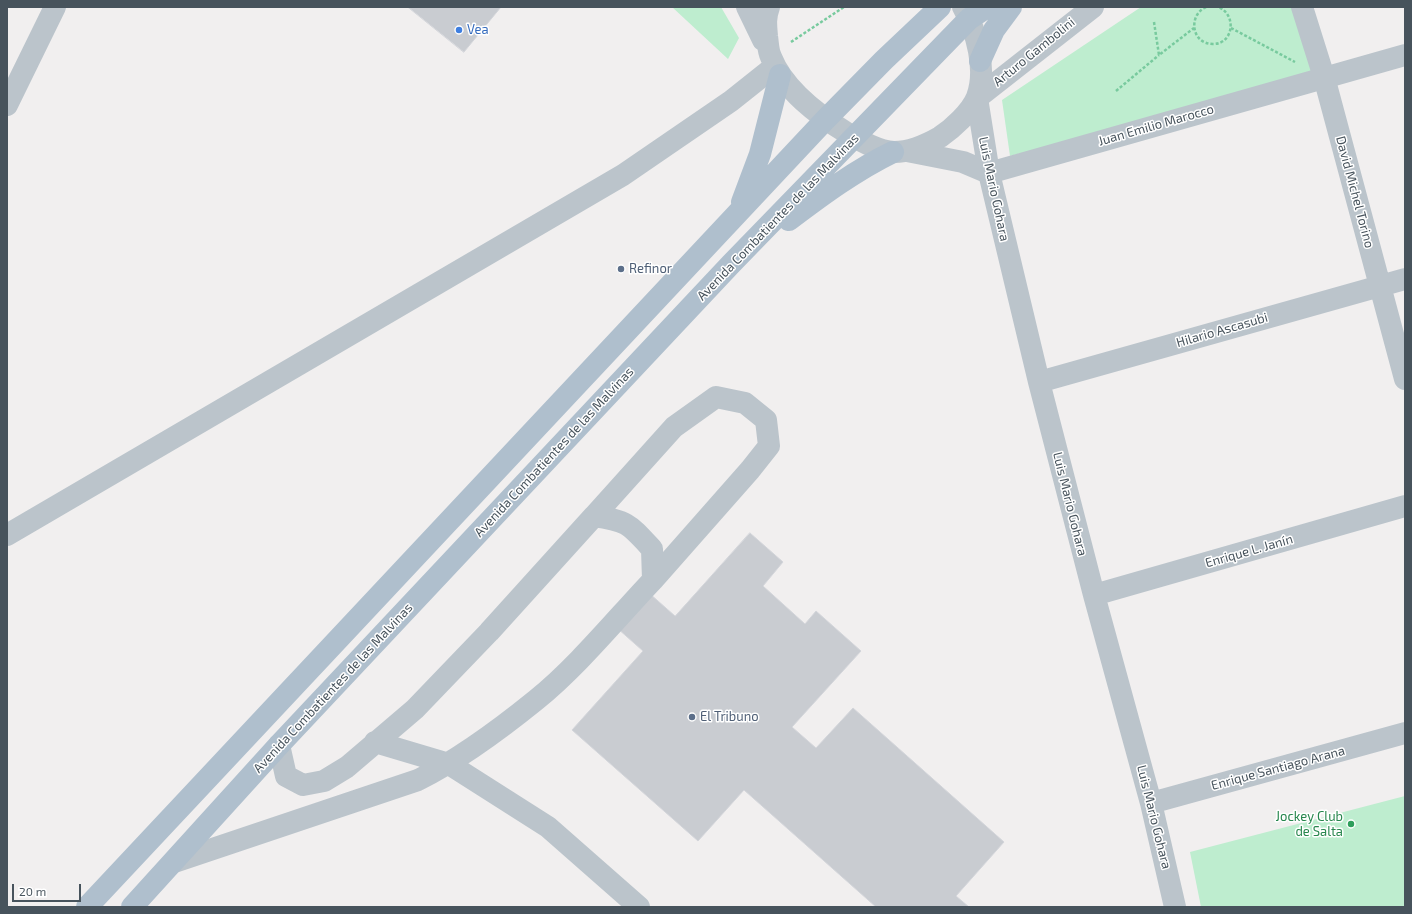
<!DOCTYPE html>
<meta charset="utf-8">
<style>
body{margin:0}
#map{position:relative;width:1412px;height:914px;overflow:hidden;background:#f1efef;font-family:"Exo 2",sans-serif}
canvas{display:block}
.frame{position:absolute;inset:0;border:8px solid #47535c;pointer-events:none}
.scale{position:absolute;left:12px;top:884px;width:69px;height:18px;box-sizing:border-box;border:2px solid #47535c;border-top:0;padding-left:5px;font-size:12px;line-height:14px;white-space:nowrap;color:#47535c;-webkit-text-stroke:3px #fff;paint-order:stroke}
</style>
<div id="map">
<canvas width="1412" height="914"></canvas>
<div class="frame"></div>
<div class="scale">20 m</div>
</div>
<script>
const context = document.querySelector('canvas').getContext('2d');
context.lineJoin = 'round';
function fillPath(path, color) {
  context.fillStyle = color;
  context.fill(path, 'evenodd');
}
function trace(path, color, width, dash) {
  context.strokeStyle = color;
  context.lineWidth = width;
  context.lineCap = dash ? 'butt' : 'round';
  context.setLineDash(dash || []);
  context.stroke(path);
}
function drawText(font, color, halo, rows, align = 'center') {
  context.font = font + ' "Exo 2",sans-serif';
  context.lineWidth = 3;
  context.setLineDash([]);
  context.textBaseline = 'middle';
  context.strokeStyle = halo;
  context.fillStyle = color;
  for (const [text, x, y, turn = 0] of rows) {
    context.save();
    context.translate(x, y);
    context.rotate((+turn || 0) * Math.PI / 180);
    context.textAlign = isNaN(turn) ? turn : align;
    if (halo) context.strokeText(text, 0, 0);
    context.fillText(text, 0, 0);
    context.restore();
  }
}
fillPath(new Path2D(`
 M672,7H721L739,38L728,59Z
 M1141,7H1297L1324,77L1010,156L1002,100Z
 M1405,796V907H1201L1190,852Z`), '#beedcf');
const building = new Path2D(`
 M408,7H501L464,52Z
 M750,533L783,562L763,586L805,624L816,611L861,651L792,727L816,748L853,708L1004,842L956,896L969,907H876L744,790L698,841L572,730L643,651L617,628L649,593L675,616Z`);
fillPath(building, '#c9ccd1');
trace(building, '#d3d5da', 1);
trace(new Path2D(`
 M1206,7C1188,15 1191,44 1213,44C1234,44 1237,14 1218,7
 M1154,22L1159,55L1194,28
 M1231,28L1295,62
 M791,42L844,7
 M1116,91L1159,55`), '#78ca9e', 2.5, [3, 2]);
trace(new Path2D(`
 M747,7L763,40
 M769,7C765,18 766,25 767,36C768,43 768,51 771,57C784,90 818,115 847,133C861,141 878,151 894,152C910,152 926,145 940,137C952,129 971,112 977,97C987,70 977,32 963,7
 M1302,7L1324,77L1405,379
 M977,98L989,173L1039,382L1094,595L1151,803L1175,907
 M977,98L1093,7
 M7,105L55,7
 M907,151L963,162L989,173L1405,55
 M1039,382L1405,279
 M594,516L674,427L716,397L745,403L766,420L769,446L750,470L653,580
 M7,535L623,175L731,101L775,66
 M1094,595L1405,506
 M375,742L449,764L548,827L639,907
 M1151,803L1405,733
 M174,862L418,780C460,759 499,730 536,700C577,667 616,619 653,580L652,549C629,524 628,521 594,516L489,632L415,709L347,767L324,781L303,785L286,776L279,745`), '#bbc4cb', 22);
trace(new Path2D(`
 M980,61L994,30L1011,7
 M742,202L760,154L780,75
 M789,220C822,195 856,170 893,152
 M87,907L825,120L884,60L940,7
 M132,907L279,745L731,264L969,19L987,7`), '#afbfcd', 22);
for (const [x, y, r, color] of [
 [459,30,4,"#3f7fe0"],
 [621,269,4,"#5c6f8a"],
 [692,717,4,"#5c6f8a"],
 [1351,824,4,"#2e9e5b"]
]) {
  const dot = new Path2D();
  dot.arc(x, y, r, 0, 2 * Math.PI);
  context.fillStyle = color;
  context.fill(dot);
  trace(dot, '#fff', 1.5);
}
drawText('13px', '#366cbe', '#fff', [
 ["Vea",467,30]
], 'left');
drawText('13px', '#47535c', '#fff', [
 ["Arturo Gambolini",1034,52,-39],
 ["Juan Emilio Marocco",1156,125,-16],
 ["Luis Mario Gohara",994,189,78],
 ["David Michel Torino",1355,192,75],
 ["Avenida Combatientes de las Malvinas",778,217,-46],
 ["Hilario Ascasubi",1222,330,-16],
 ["Avenida Combatientes de las Malvinas",554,452,-47],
 ["Luis Mario Gohara",1070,504,76],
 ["Enrique L. Janín",1249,551,-16],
 ["Avenida Combatientes de las Malvinas",333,688,-47],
 ["Enrique Santiago Arana",1278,768,-15],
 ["Luis Mario Gohara",1154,817,76]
]);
drawText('13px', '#4e5e75', '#fff', [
 ["Refinor",629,269],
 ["El Tribuno",700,717]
], 'left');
drawText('13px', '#27864d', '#fff', [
 ["Jockey Club",1343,817],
 ["de Salta",1343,832]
], 'right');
</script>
